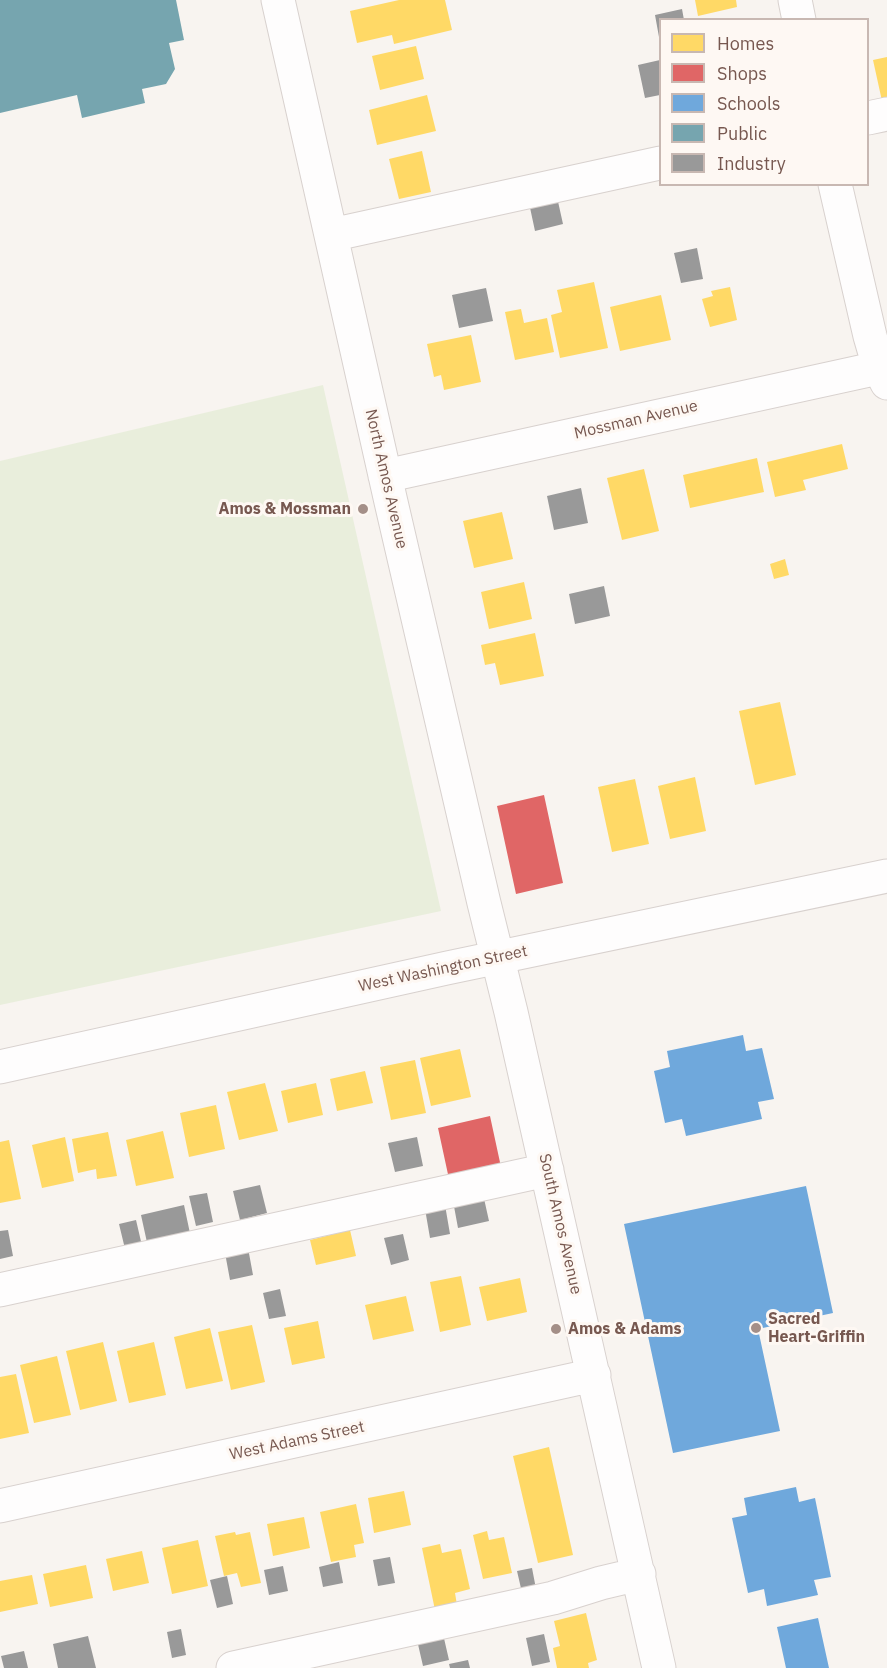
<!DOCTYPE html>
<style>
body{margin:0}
#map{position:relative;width:887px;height:1668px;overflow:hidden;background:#f8f4f0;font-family:"IBM Plex Sans",sans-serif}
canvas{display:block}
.legend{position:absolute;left:659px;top:18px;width:210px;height:168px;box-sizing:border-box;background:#fef8f3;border:2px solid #c8b8b2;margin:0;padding:8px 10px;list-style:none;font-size:18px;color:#775850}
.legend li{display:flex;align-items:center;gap:12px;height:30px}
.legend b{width:30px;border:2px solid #c8b8b2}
</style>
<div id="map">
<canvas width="887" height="1668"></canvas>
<ul class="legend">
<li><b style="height:16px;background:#ffd966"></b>Homes</li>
<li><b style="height:16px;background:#e06666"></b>Shops</li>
<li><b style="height:16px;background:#6fa8dc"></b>Schools</li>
<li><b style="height:16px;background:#76a5af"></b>Public</li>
<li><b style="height:16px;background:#999"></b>Industry</li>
</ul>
</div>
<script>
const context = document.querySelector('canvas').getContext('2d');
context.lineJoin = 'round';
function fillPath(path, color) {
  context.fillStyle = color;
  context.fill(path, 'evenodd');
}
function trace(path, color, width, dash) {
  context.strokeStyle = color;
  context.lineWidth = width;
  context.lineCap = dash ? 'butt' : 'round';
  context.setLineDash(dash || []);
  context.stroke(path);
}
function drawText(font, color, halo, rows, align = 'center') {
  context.font = font + ' "IBM Plex Sans",sans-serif';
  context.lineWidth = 6;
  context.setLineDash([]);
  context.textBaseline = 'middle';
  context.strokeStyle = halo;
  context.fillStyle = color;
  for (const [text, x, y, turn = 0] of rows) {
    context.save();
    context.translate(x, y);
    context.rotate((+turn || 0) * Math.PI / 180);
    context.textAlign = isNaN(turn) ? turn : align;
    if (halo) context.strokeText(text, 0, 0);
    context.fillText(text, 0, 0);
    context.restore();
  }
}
fillPath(new Path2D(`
 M323,385L441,911L0,1005V461Z`), '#e9eedc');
fillPath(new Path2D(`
 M399,0H445L452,30L394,44L392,35L357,43L350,11Z
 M695,0H736L737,7L698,16Z
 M416,46L424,79L380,90L372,56Z
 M887,57V100L882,101L873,60Z
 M427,95L436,131L377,145L369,110Z
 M422,151L431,192L399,199L389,159Z
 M594,282L608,348L560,358L551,315L562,312L557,290Z
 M730,287L737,320L710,327L702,299L713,296L711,291Z
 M661,295L671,340L620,351L610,307Z
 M521,309L524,323L547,318L554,352L515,360L505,312Z
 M471,335L481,382L444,390L441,375L434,377L427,344Z
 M842,444L848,469L803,480L806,490L775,497L767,462Z
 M757,458L764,492L690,508L683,475Z
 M644,469L659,531L622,540L607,478Z
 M502,512L513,559L474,568L463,521Z
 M785,559L789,575L774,579L770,564Z
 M524,582L532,619L489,629L481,592Z
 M535,633L544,676L500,685L495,663L485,665L481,645Z
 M780,702L796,775L755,785L739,711Z
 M695,777L706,831L670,839L658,786Z
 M635,779L649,844L612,852L598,787Z
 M460,1049L471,1097L431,1106L420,1058Z
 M415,1060L426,1113L391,1120L380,1067Z
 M365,1071L373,1103L337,1111L330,1079Z
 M265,1083L278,1131L239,1140L227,1092Z
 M316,1083L323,1115L288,1123L281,1091Z
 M216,1105L225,1149L189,1157L180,1113Z
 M163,1131L174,1178L136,1186L126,1140Z
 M108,1132L117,1176L97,1179L96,1169L78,1173L72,1139Z
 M65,1137L74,1181L42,1188L32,1145Z
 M9,1140L21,1199L0,1203V1142Z
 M350,1230L356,1256L316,1265L310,1240Z
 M461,1276L471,1325L440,1332L430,1282Z
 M520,1278L527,1312L487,1321L479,1287Z
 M406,1296L414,1331L373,1340L365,1305Z
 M318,1321L325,1358L292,1365L284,1328Z
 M252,1325L265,1382L231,1390L218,1332Z
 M210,1328L223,1381L186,1389L174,1337Z
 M103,1342L117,1401L80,1410L66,1351Z
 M154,1342L166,1395L129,1403L117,1351Z
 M57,1356L71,1415L34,1423L20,1365Z
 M16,1374L29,1433L0,1439V1377Z
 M549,1447L573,1555L538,1563L513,1456Z
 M404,1491L411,1525L374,1533L368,1498Z
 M356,1504L364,1543L354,1545L356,1557L331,1562L320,1512Z
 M304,1517L310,1548L273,1556L267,1524Z
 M487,1531L489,1540L504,1537L512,1573L483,1579L473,1535Z
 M235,1532L236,1535L250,1532L261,1583L241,1587L237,1573L224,1576L215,1536Z
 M198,1540L208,1586L172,1594L162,1548Z
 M440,1544L442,1553L461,1549L470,1589L455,1593L457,1605L435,1610L422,1548Z
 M142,1551L149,1583L113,1591L106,1559Z
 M86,1565L93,1598L50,1607L43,1574Z
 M32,1575L38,1604L0,1612V1581Z
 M586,1613L597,1660L588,1663L589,1668H557L553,1648L560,1646L554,1621Z`), '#ffd966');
fillPath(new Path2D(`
 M544,795L563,883L516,894L497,806Z
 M490,1116L501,1167L449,1179L438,1128Z`), '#e06666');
fillPath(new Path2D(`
 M743,1035L746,1051L762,1048L774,1099L758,1102L762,1119L686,1136L682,1119L665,1123L654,1071L670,1067L667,1051Z
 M806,1186L833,1313L758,1329L780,1431L673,1453L624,1224Z
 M796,1487L799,1502L815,1498L831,1577L814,1580L818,1595L767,1606L764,1589L748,1593L732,1518L747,1515L744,1498Z
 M818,1618L829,1668H786L777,1627Z`), '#6fa8dc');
fillPath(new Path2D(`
 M0,0H176L184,40L169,43L175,69L166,84L142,89L145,103L82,118L77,95L0,113Z`), '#76a5af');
fillPath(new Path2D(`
 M682,9L684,20H660L659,37L655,15Z
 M660,60V95L645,98L638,65Z
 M557,197L563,224L535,231L529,203Z
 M697,248L703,279L681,283L674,253Z
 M486,288L493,321L459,328L452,295Z
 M581,488L588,523L554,530L547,496Z
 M604,586L610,616L575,624L569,594Z
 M417,1137L423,1166L395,1172L388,1143Z
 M260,1185L267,1213L240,1220L233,1191Z
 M207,1193L213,1222L196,1226L189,1196Z
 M483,1194L489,1221L458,1228L453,1201Z
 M184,1205L191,1238L148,1247L141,1215Z
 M445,1205L450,1234L430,1238L425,1209Z
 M136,1220L143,1250L126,1253L119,1224Z
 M8,1230L13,1256L0,1259V1231Z
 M403,1234L409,1260L391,1265L384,1238Z
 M248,1248L253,1275L230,1280L225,1253Z
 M280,1289L286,1316L269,1319L263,1293Z
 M390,1557L395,1583L378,1586L373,1560Z
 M339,1562L343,1583L323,1587L319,1567Z
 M283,1566L288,1591L269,1595L264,1570Z
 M532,1568L537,1594L523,1597L517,1571Z
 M227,1576L233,1604L217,1608L210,1580Z
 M181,1629L186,1655L172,1658L167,1632Z
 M443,1634L449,1660L423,1666L417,1640Z
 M544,1634L550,1662L532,1666L526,1638Z
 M88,1636L96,1668H58L53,1644Z
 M24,1651L28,1668H4L1,1656Z
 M468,1660L470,1668H450L449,1664Z`), '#999');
const minor = new Path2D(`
 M278,0L391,502L484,903L511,1012L659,1668
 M795,0L799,20
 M868,118L887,114
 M835,184L870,336L879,367L887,383
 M331,235L660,163
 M385,476L887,366
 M0,1067L447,968L887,876
 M0,1290L547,1170
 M0,1506L594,1375
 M233,1668L553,1598L601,1583L639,1574`);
trace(minor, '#d8d1ce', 35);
trace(minor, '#fefdfd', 33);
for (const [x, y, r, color] of [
 [363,509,6,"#a48f88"],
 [756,1328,6,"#a48f88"],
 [556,1329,6,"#a48f88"]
]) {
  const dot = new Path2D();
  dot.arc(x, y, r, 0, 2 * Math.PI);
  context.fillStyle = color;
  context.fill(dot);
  trace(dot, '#fef8f3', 2);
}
drawText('16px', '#775850', '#fef8f3', [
 ["Mossman Avenue",636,420,-13],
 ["North Amos Avenue",386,479,77],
 ["West Washington Street",443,969,-12],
 ["South Amos Avenue",560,1224,77],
 ["West Adams Street",297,1441,-12]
]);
drawText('bold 16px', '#775850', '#fef8f3', [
 ["Amos & Mossman",351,509,"right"],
 ["Sacred",768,1319],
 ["Heart-Griffin",768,1337],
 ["Amos & Adams",568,1329]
], 'left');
</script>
